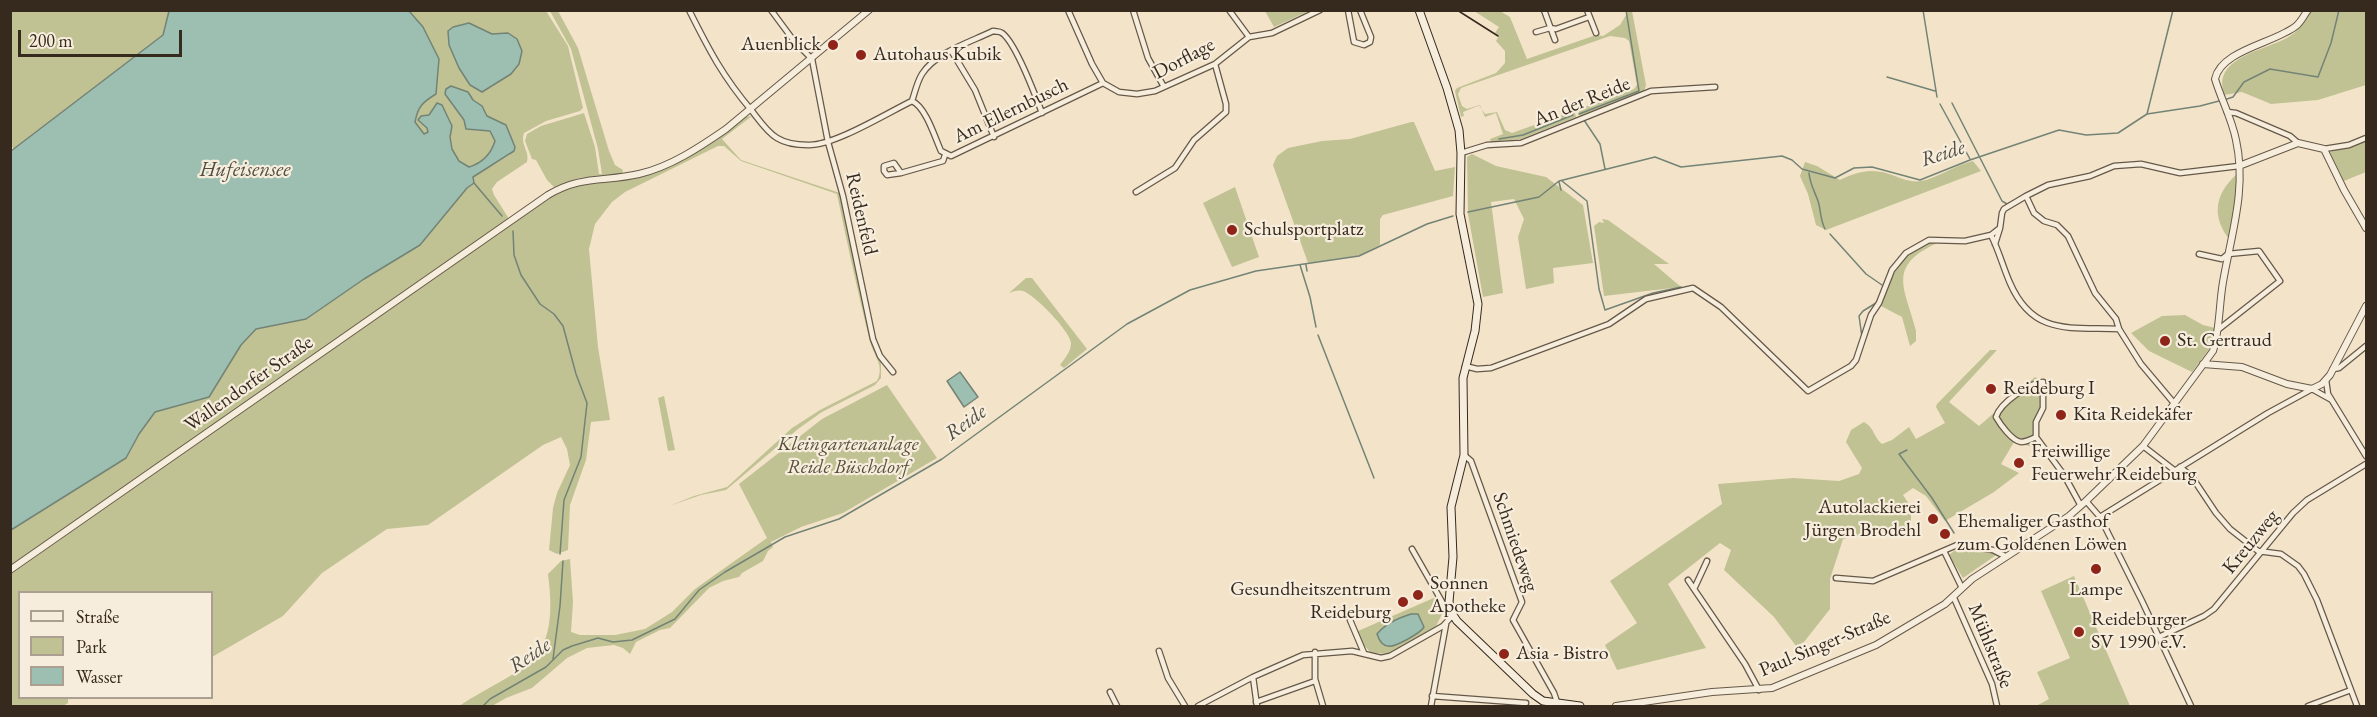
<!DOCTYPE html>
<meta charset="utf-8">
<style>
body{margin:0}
#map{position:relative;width:2377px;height:717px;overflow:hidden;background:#f3e4c9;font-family:"EB Garamond",serif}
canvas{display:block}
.frame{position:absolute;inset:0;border:12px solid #36291e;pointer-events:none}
.legend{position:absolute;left:18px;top:591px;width:195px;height:108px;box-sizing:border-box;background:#f7eddc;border:2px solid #aa9f90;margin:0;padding:8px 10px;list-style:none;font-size:18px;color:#36291e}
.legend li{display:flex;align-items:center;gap:12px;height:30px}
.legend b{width:30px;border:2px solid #aa9f90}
.scale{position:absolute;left:18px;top:30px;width:164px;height:27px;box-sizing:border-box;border:3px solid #36291e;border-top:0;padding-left:8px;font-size:18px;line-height:21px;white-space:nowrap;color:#36291e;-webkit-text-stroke:4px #f7eddc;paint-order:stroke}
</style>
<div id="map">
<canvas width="2377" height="717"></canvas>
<div class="frame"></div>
<ul class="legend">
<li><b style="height:8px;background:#f7eddc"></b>Straße</li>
<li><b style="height:16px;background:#c0c293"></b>Park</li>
<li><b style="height:16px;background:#9cbfb1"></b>Wasser</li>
</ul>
<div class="scale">200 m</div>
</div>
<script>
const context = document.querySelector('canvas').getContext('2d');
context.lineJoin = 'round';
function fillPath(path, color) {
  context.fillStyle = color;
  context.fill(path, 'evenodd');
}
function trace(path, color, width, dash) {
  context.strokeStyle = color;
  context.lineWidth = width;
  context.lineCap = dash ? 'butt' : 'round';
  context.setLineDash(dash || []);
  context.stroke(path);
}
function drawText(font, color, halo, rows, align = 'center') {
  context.font = font + ' "EB Garamond",serif';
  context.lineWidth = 4.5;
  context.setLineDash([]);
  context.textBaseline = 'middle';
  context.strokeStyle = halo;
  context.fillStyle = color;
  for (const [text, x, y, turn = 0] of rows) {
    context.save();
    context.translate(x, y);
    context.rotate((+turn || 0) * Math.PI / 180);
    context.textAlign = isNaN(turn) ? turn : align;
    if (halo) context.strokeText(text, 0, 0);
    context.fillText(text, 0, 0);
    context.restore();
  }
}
fillPath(new Path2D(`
 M10,11H169L163,35L15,149L10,146Z
 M409,11H546L568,46L583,108L580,111L546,121L524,133C520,145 530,151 527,162L497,182L492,189L494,195L509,219L11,567V530L126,458L139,434L155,412L209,397L241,345L256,329L306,319L364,279L420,245L467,188L474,183L473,177L510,155L506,125L487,116L482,106L473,100L468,92L459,89L452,104L471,130L490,131L495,142C490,155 482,163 469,167C453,158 448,144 452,126L428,128V132L424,135L415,122C418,106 423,102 436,94L439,59L423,27ZM469,23L492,34L508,33L511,74L490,88L470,85L449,45L448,31L452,27Z
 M550,11H558L578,48L609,151L615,165L623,170L622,174L579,178L554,187L547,180L536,160L532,159L525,141L527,134L541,126L584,113L595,147L599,174H602L598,149L571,49Z
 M1265,11H1309L1274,27Z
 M1474,11H1500L1510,17L1527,59L1596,35L1603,36L1620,25L1626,15V11H1632L1646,85L1644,92L1582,116H1580L1578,111L1575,113L1576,117L1521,139L1491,142L1490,139L1503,134L1496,113L1485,117L1480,105L1463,112L1464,116L1461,117L1455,91L1457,88L1496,73L1505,63V51L1496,41L1499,36L1495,33L1499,27ZM1610,36L1625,38L1629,41L1637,85L1634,89L1512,133L1505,130L1497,112L1485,114L1479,105L1467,109L1462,106L1458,94L1461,88Z
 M2312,11H2366V85L2318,100L2271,104L2242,92L2224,95C2223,90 2221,82 2223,77C2231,53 2272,48 2290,36C2300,30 2306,19 2312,11Z
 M752,116L722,139L741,160L840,193L872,342L881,361V378L875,385L822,412L798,429L726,490L701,495L669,506L694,496L727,487L792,428L820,410L877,381C885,366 874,356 870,342C858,293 847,243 837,194L741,161L724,146H718L625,192L612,202L595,224L589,249L598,347L610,420L591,422L586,460L570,505L568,550L557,554L549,550L553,508L557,493L570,465L567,449L561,437L543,445L428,525L387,529L322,573L283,616L212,657V592H20V698H68V703L63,706H11L10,575L554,195L573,186L625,180L660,169L720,136L745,117Z
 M1411,122H1414L1435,171L1455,167L1453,196L1383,215L1380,219V245L1359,256L1308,263L1273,165L1277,156L1288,148L1322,141L1350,139Z
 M2366,141V172L2344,181L2330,152Z
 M1472,154L1496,166L1546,177L1583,205L1593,263L1553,268L1554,283L1526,289L1518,237L1524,219L1514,199L1491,202L1503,293L1483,297L1468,214L1467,157Z
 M1973,161L1981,171L1826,230L1816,225L1808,194L1800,176L1805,162L1817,166L1840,180C1857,172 1870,168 1889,174C1899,177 1909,183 1921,181C1936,179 1955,165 1973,161Z
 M2236,175L2239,179L2230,240C2211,217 2215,194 2236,175Z
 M1235,187L1259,257L1232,267L1203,203Z
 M1602,219L1608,220L1669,264H1654L1681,287L1604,296L1594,226L1599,222L1604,223Z
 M1931,242L1937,243C1886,267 1905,287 1916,331V341L1910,346L1902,317L1881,306C1893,274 1898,256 1931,242Z
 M1026,278H1032L1087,349L1064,368L1060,365C1065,358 1071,352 1071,343C1070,331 1035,295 1023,291C1018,290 1014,291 1009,293Z
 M2185,315L2203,325L2215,328L2210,348L2192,372L2149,351L2131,333L2162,316Z
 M1990,350H1997L1949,402L1979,426L2035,377L2043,382V408L2033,434L2044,450L2014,442L2001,464L2019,473L1994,492L1945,521L1926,496L1913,488L1903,495L1911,507V526L1843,539L1830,579V609L1804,642L1796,646L1774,617L1724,570L1731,550L1720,543L1668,584L1706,648L1617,670L1605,645L1637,623L1610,581L1722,504L1718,484L1793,478L1839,481L1859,474L1862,468L1846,442L1851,430L1864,422C1874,427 1874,438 1882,444L1892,440L1909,427L1916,439L1945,423L1936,407L1937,404Z
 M887,385L937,458L843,513L801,527L771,542L773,547L768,551L763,561L742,573L739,577L723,581L709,588L670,628L660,630L636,642L630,654L623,648L614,645L587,648L567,658L532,688L506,698L492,706H459C525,664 560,666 548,574L561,561L570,559L573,602L571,632L580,635H615L645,629L672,612L695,589L767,538L739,484L822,419Z
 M664,396L675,450L668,451L658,398Z
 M1959,547L1999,553L1963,578L1949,555Z
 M2074,576L2130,706H2036L2049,699L2037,672L2070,658L2041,591Z
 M1436,597L1442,614L1436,626L1388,654L1371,653L1363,644L1358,631Z`), '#c0c293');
const water = new Path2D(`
 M169,11H409L423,27L439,59L436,94C423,102 418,106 415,122L424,134L428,132L427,128L418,120L421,116L429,115L437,103L442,105L452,126L450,137L452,149L459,161L469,167C482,163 491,154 495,141L490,131L466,129L464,120L445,94L446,89L451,86L468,92L473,100L482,106L487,116L506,125L515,147L514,151L473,177L474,183L467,188L420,245L364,279L306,319L256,329L241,345L209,397L155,412L139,434L126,458L11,530V151L163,35Z
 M469,23L492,34L508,33L517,39L522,51L519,64L511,74L482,92L470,85L459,68L449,45L448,31L453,27Z
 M960,372L978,397L964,407L947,381Z
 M1411,614H1418L1424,627C1420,633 1414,635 1408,639C1395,646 1383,653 1377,634C1386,623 1398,618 1411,614Z`);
fillPath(water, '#9cbfb1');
trace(water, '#738376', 1.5);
trace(new Path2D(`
 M1923,10L1937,97
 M1887,77L1935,91
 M2224,100L2233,97L2244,82L2270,69L2318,77L2331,43L2339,10
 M1952,103L2002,201L2007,204L2012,202
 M1940,104L1970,159
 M1579,114L1639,91L1626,10
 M2147,114L2173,10
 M1584,120L1600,144L1605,169
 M1499,139L1523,135L1573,115
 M1809,173C1810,184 1814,190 1818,201C1821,210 1820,219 1825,229
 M1562,181L1587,201L1599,289L1605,310L1653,293L1681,287
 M1559,182L1561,190
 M474,183L502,216
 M1468,212L1539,197L1559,181L1655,157L1681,167L1782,156L1792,160L1802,169L1835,178L1854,168L1872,167L1920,180L1970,160L2059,130L2086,135L2118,133L2147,114L2200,106L2219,101
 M513,231L514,255L521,275L540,304L554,314L563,326L576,374L587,403L581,457L564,500L560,554
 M1830,234L1866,274L1882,285
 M1300,265L1310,297L1316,327
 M1306,265L1307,271
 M1318,335L1374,478
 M1862,337L1859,316L1863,311L1876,303
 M1907,450L1899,454L1932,498L1954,533
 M553,659L560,606L563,561
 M483,706L490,699L546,667L563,650L572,646L598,638L613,642L632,640L675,619L699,590L725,572L785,537L839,519L942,459L1127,324L1190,290L1256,271L1359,256L1427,224L1453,216`), '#738376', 1.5);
const minor = new Path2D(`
 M689,10C709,50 723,77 752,111C759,120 767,132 777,138C785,143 798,145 808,145C834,146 887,113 912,101C926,107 935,138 941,151L951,156L1103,83
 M771,10L794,41L812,59L828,142L843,196L873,339L880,356L893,372
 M1068,10L1092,64L1103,83L1119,92L1137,94L1155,91L1215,64L1249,37L1272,33L1320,10
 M1133,10L1148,58L1164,87
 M1229,10L1249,37
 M1348,10L1354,42L1364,45L1370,42L1371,37L1360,10
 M1544,10L1555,40
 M1587,10L1596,33
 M1536,32L1550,28L1556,29L1589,17
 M952,52L975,90L994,137
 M912,101C915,92 917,82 922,74C936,52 971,42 993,31C997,32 999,31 1002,33C1015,42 1036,97 1042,113
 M2227,112L2236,113L2290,136L2298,143
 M2324,149L2349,145L2366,138
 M1461,153L1487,145L1521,143L1651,91L1715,87
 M901,173L887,175L884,171V166L894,163L901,173L943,161L945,155
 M1136,192L1175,168L1194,140L1226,112V104L1215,64
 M2026,196L2034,213L2044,221L2057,225L2068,236L2095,293L2116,319L2119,329L2141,364L2173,402
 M1991,235C1999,251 2003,267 2010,283C2033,336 2070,327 2119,329
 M1995,244L2000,228
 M2199,254L2222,259L2228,254L2259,251L2280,281L2219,329
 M1465,366L1477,369L1491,368L1609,324L1646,299L1693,288L1721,307L1808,391L1851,366L1856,360L1871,315L1879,303L1892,270L1906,253L1929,240L1965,241L1991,235L2000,228L2002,213L2004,209L2026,196L2048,185L2090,176L2114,166L2141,164L2180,173L2239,166
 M2333,369L2339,368L2366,346
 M2326,380L2328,394L2366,456
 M2036,437C2032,439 2026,442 2021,442C2012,441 2000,424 1996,417C2000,403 2029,383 2043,382V408L2036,422V437L2064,475L2081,506
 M2143,446L2174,470
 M1464,455L1471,461L1522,602L1513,620L1554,693L1557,702
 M2180,467L2192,477L2216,513L2230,529L2258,551L2281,554L2298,566L2304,574L2317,600L2357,706
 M2086,501L2100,517L2142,601L2191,706
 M2100,517L2268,413L2312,389L2330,399
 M1412,549L1445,607L1451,609
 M1944,551L1962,588
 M1707,561L1694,589L1745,664L1759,690
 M1836,578L1873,581L1957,545L1993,550L2005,556
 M1688,580L1694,589
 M1954,598L1992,684L1997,706
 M1350,620L1364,653
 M2159,637L2204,616L2214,609L2293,513L2307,500L2366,464
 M1159,651L1168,678L1185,706
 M1315,652V679L1323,706
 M1253,677L1257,706
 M1110,692L1117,706
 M1432,696L1526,703
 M1256,702L1315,681
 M1198,706L1253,677L1303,655L1352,651L1381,658L1390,656L1443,626L1453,615
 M1431,706L1446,624
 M2308,706L2351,690`);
const tertiary = new Path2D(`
 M2239,166L2298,143L2324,149L2344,190L2366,228
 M2203,364L2242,367L2287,384L2312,389L2322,384L2330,375L2366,306
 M10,570L548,195C581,175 605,182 639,174C670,167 700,147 726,129L869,10
 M1616,706L1712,692L1772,688L1876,645L1945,604L1972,579L2069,516L2086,501L2143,446L2213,351C2220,329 2219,305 2223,282C2231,235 2247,189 2236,140C2232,119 2221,99 2215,79C2221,50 2275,43 2296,26C2301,22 2304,15 2308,10`);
const secondary = new Path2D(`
 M1419,10L1447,88L1459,130L1461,153L1460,214L1478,304L1475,331L1463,378L1464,455L1451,507L1453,557L1449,602L1453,615L1457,621L1533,694L1543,701L1580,706`);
trace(minor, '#655849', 7);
trace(tertiary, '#655849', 8);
trace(secondary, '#36291e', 9);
trace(minor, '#f7eddc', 4.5);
trace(tertiary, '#f7eddc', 6);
trace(secondary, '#f7eddc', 7);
trace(new Path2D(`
 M1457,10L1498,36`), '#36291e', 1.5);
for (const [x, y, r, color] of [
 [833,45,6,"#8f2418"],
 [861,55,6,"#8f2418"],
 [1232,230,6,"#8f2418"],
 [2165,341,6,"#8f2418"],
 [1991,389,6,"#8f2418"],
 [2061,415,6,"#8f2418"],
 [2019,463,6,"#8f2418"],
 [1933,519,6,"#8f2418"],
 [1945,534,6,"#8f2418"],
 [2096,569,6,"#8f2418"],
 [1418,595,6,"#8f2418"],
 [1403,602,6,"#8f2418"],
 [2079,632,6,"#8f2418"],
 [1504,654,6,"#8f2418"]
]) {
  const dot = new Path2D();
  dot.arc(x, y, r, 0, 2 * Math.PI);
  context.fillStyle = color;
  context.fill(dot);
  trace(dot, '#f7eddc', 2);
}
drawText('20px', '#36291e', '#f7eddc', [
 ["Auenblick",821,45,"right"],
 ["Autohaus Kubik",873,55],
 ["Schulsportplatz",1244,230],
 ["St. Gertraud",2177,341],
 ["Reideburg I",2003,389],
 ["Kita Reidekäfer",2073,415],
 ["Freiwillige",2031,452],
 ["Feuerwehr Reideburg",2031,475],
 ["Autolackierei",1921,508,"right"],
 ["Jürgen Brodehl",1921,531,"right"],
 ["Ehemaliger Gasthof",1957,522],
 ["zum Goldenen Löwen",1957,545],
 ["Sonnen",1430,584],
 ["Apotheke",1430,607],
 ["Gesundheitszentrum",1391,590,"right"],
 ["Reideburg",1391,613,"right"],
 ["Lampe",2096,590,"center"],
 ["Reideburger",2091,620],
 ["SV 1990 e.V.",2091,643],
 ["Asia - Bistro",1516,654]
], 'left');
drawText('20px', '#36291e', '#f7eddc', [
 ["Dorflage",1184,59,-28],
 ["An der Reide",1582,102,-22],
 ["Am Ellernbusch",1011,111,-26],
 ["Reidenfeld",861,214,77],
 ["Wallendorfer Straße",249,384,-35],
 ["Schmiedeweg",1515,542,71],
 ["Kreuzweg",2251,542,-51],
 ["Paul-Singer-Straße",1825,644,-23],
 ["Mühlstraße",1990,646,68]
]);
drawText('italic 20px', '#584f3b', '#f7eddc', [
 ["Kleingartenanlage",848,445],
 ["Reide Büschdorf",848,468]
]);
drawText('italic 21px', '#504e43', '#f7eddc', [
 ["Reide",1943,154,-18],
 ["Hufeisensee",245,170],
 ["Reide",966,423,-36],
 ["Reide",530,656,-34]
]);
</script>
